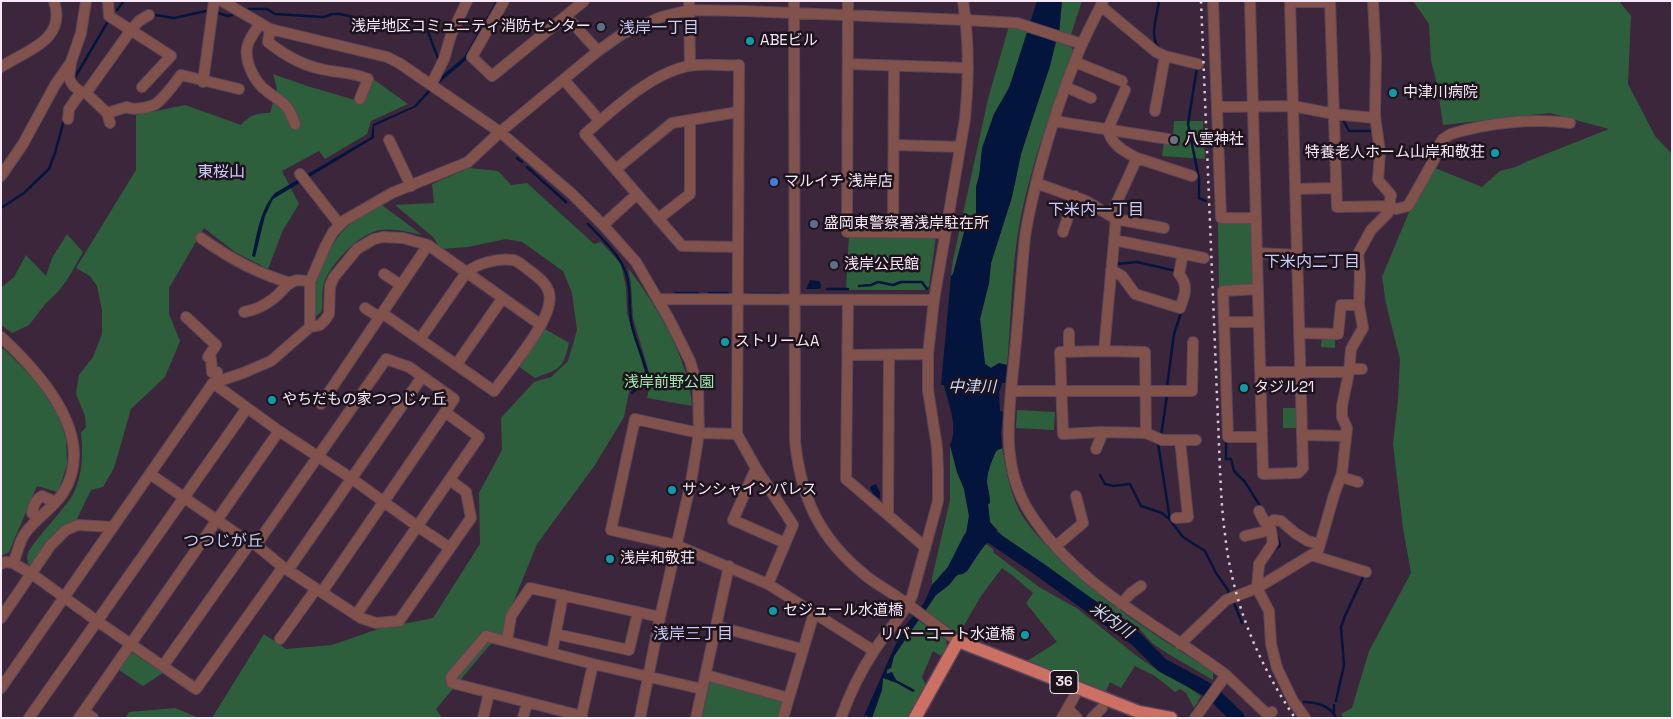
<!DOCTYPE html>
<meta charset="utf-8">
<style>
body{margin:0}
#map{position:relative;width:1673px;height:719px;overflow:hidden;background:#3c263b;font-family:"Space Grotesk",sans-serif}
canvas{display:block}
.frame{position:absolute;inset:0;border:2px solid #f7e8f6;pointer-events:none}
</style>
<div id="map">
<canvas width="1673" height="719"></canvas>
<div class="frame"></div>
</div>
<script>
const context = document.querySelector('canvas').getContext('2d');
context.lineJoin = 'round';
function fillPath(path, color) {
  context.fillStyle = color;
  context.fill(path, 'evenodd');
}
function trace(path, color, width, dash) {
  context.strokeStyle = color;
  context.lineWidth = width;
  context.lineCap = dash ? 'butt' : 'round';
  context.setLineDash(dash || []);
  context.stroke(path);
}
function drawText(font, color, halo, rows, align = 'center') {
  context.font = font + ' "Space Grotesk","Noto Sans JP",sans-serif';
  context.lineWidth = 5;
  context.setLineDash([]);
  context.textBaseline = 'middle';
  context.strokeStyle = halo;
  context.fillStyle = color;
  for (const [text, x, y, turn = 0] of rows) {
    context.save();
    context.translate(x, y);
    context.rotate((+turn || 0) * Math.PI / 180);
    context.textAlign = isNaN(turn) ? turn : align;
    if (halo) context.strokeText(text, 0, 0);
    context.fillText(text, 0, 0);
    context.restore();
  }
}
fillPath(new Path2D(`
 M1062,1H1082L1070,37L1059,34Z
 M1413,1H1619L1631,16L1628,84L1655,136L1672,154V718H1344L1341,714L1352,708L1369,651L1411,573L1403,528L1393,444L1398,400L1400,359L1386,304L1382,277L1409,212L1435,168L1482,187L1500,171L1516,167L1528,161L1609,129L1550,113L1443,125L1437,84L1431,61L1429,24Z
 M1009,26L1029,30L1009,88L994,114L976,187V215L974,220L966,225L953,274L951,276L953,260L988,99Z
 M1057,39L1068,42L1073,50C1051,111 1027,174 1017,239C1011,281 1011,323 1007,365L999,363L991,368L985,364L980,319L989,283L991,263L1012,197L1021,154L1050,66Z
 M273,74L307,86L362,102L373,79L408,104L371,121L367,134L325,159L319,151L282,171L299,204L283,230L268,269L235,252L204,228L169,288V314L180,341L165,377L131,409L114,468L103,487L91,490L77,519L64,525L46,542L32,565L28,564C28,561 27,559 27,556C30,543 65,510 73,494C83,474 83,454 81,433L86,427L85,416L76,394L79,375L93,357L102,334V310L97,286L90,276L76,268L136,170V115L185,105L241,125C250,115 256,113 270,113L277,89Z
 M1174,121H1203L1205,159L1162,156L1164,142L1170,143V145L1179,146L1180,136L1173,135Z
 M469,168L498,171L511,185L527,183L594,244L601,242L621,264L626,288L627,313L646,376L629,392L624,417L595,465L537,544L508,615L503,634L488,647L436,709L442,718H212L264,634L286,649L332,645L378,629L433,618L480,544L479,493L502,450L501,418L534,382L551,377L568,361L577,330L572,293L563,271L522,242L506,239L468,247L441,249L433,237L395,205L434,203L432,184Z
 M382,205L422,235C409,232 393,228 380,230C359,234 335,260 326,278C321,287 323,299 322,309L321,312L316,316C316,307 315,297 315,289C316,283 319,276 321,270C334,236 348,220 382,205Z
 M1218,223H1251L1253,286L1219,287Z
 M67,234L83,252L67,280L57,293L46,303L29,325L12,333L1,325V288L14,277L26,255L46,276L52,258Z
 M849,235L936,236L929,286L925,290H846Z
 M628,268C656,305 689,358 692,406L647,398L651,379L633,318L631,283Z
 M545,329L569,343C563,370 559,369 535,378L518,366Z
 M1322,337L1335,338V348L1321,347Z
 M1,349H4L36,381L58,415L66,439L67,465L58,492L37,486L9,552L1,556Z
 M1283,408H1296V428H1283Z
 M1017,410L1055,412L1054,430L1016,428Z
 M950,445L957,472L964,489L969,516L967,530L948,567L932,585V578L950,500Z
 M1002,448C1006,469 1009,490 1019,510C1027,525 1038,536 1050,549C1096,599 1156,635 1213,672V680L1170,655L1152,643L1138,627L1088,596L1043,564L1010,544L990,522L988,504L990,503C990,496 988,489 987,483C987,471 992,461 996,451Z
 M986,544L993,549L994,553L1039,587L1078,609L1138,657L1165,675L1184,684L1201,696L1194,708L1186,693L1180,689L1175,692L1155,676L1135,666L1121,688L1110,682L1105,693L1024,663L1057,642L1026,603L1033,593L1012,575L1002,568L981,596L959,634L927,612L926,610L936,595L949,585L957,575L967,571L981,550Z
 M918,620L946,640L948,652L944,658L933,651L922,677L926,686L909,718H872L882,690L883,678L897,683L913,692L914,690L896,680L892,672L887,674V671L891,668L894,656Z
 M128,650L163,673L143,686L116,668Z
 M710,681L783,699L778,718H702Z
 M175,708L199,718H125L129,712Z`), '#2e5f3c');
fillPath(new Path2D(`
 M496,1H501L466,60L438,84L416,107L374,126V138L273,199L265,216L255,257L252,256C257,235 260,209 275,193L371,137L373,124L414,106L438,79L464,57Z
 M1037,1H1062L1059,33L1055,44L1050,66L1032,120L1021,154L1012,197L991,263L989,283L980,319L985,364L991,368L999,363L1007,365L1005,383H1002L999,393L1000,411L1003,412L1001,433L1002,448L996,451C992,461 987,471 987,483C988,489 990,496 990,503L988,504L990,522L997,530L981,550L967,571L963,574L957,575L949,585L936,595L894,656L891,668L887,669V674L892,672L896,680L915,690L913,692L897,683L883,678L882,690L872,718H868L867,714L863,718L894,648L906,625L924,603L932,585L948,567L964,535L966,533L969,516L964,489L957,472L950,445C959,428 948,403 944,385H941L951,276L953,274L966,225L974,220L976,215V187L979,177L982,148L994,114L1009,88Z
 M810,280L819,281L821,284V288L818,289H806Z
 M876,484L880,492V499L873,494L870,488L871,486Z`), '#04153d');
trace(new Path2D(`
 M1159,1C1157,17 1149,35 1159,49
 M117,10L124,1
 M246,10L250,9H267L275,14L324,17L332,14H340L379,23L406,21L420,24L425,26L428,32L439,61
 M218,13L228,16L232,15
 M152,17L156,15L174,18L206,11
 M1197,67L1188,124L1199,179V198L1206,201
 M74,79L107,23
 M1342,118L1349,131H1374
 M517,158L522,162
 M527,167L566,202
 M1,208L24,193L49,169L55,153L64,120
 M588,224C606,243 627,260 629,288C630,301 629,313 632,326C636,344 645,360 648,378L632,393
 M1116,264L1137,262L1176,271
 M859,286L871,285L878,282L893,285L901,282H922L927,289
 M827,289H848
 M676,293H698
 M709,293H727
 M749,294H781
 M1167,387L1174,334L1181,313
 M1161,436L1167,395
 M1226,441V459H1231L1234,471L1245,482L1262,509
 M1158,443L1170,520L1183,537L1205,551L1216,573L1228,590L1229,596
 M1100,475L1105,484L1113,486L1130,484L1141,506L1162,513L1169,519
 M1273,551L1280,545L1276,532
 M1231,602L1234,603L1242,623
 M1336,701L1344,665L1341,627L1345,616L1364,575H1362
 M1304,702C1316,702 1331,706 1336,718
 M1334,712V705`), '#04153d', 2.5);
trace(new Path2D(`
 M978,533L992,537L1039,569L1136,639L1162,665L1210,691L1238,718`), '#04153d', 14);
const minor = new Path2D(`
 M108,1L109,16L171,56L142,87
 M222,1L270,29L387,57L399,63L500,132L572,194L603,225L636,262L669,319L690,361L698,388L699,433L691,482L660,617L640,718
 M504,1L472,57L492,76L584,1
 M689,1L690,66
 M794,1L795,441C801,498 819,538 865,575C873,582 884,588 893,594C915,609 936,626 958,641
 M848,1L847,232L945,233
 M1103,1C1095,18 1086,34 1079,51C1063,90 1050,130 1039,171C1034,193 1028,215 1025,237C1021,275 1019,313 1015,351C1010,406 998,464 1030,513C1077,587 1158,624 1226,675L1195,718
 M1213,1L1221,218H1256
 M1250,1L1263,474L1298,473L1303,468L1290,1
 M1330,1L1337,207L1390,206L1396,209L1408,206L1434,160L1439,145L1443,139L1451,134C1487,123 1532,118 1570,123
 M1290,2H1330
 M1101,6L1156,52L1165,56L1198,64
 M566,16L598,51
 M260,24C255,31 248,40 247,48C245,61 253,78 262,87C279,103 286,98 295,124
 M270,29L268,42C283,54 302,65 321,69C337,73 353,72 368,79L360,99
 M1075,62L1122,81
 M71,63C68,79 68,83 81,92
 M848,64L968,68
 M1,67C27,50 67,40 54,1
 M564,80L600,121
 M203,82L214,1
 M431,85L444,59L451,35L467,1
 M1066,87L1091,98
 M86,93L131,30L139,21L149,15
 M1217,107L1293,106L1334,114L1375,118
 M1155,111L1165,56
 M68,119L69,109L81,92L86,93L107,113
 M1054,121L1168,139
 M110,123L107,113L127,107C133,111 152,107 157,103C166,96 174,84 181,75L239,89
 M389,140L411,186
 M894,145L960,147
 M1137,158L1192,176
 M616,169L672,123L738,112
 M300,174L340,225
 M1,176L23,144L55,85L71,62L81,33L86,1
 M1036,183L1086,201L1116,219L1164,228
 M1295,189L1336,188
 M1111,215L1137,158C1125,152 1110,144 1108,129L1125,90
 M658,219L690,194V120
 M603,225L637,194
 M893,232L894,67
 M1063,232L1075,196
 M201,238C229,258 257,274 291,283
 M1114,240L1204,258
 M737,247L682,246L585,134C614,109 650,74 688,66C704,63 723,66 739,65L737,434L756,468L793,525L768,584
 M1257,253L1297,255
 M1111,270L1122,276L1135,294L1180,308C1185,294 1189,286 1179,274L1183,254
 M384,274L401,285
 M1258,289L1223,291L1228,437H1262
 M658,299L934,300
 M848,300L846,479L925,547
 M365,308L379,317
 M244,312C255,310 264,306 273,299C288,287 288,276 310,282
 M382,313L494,391C509,370 545,328 549,304C553,286 538,277 526,268C522,265 518,261 513,260C498,258 477,263 466,273L420,339
 M186,317L216,345L208,357L211,359L212,372H217L218,381
 M1224,322H1259
 M310,327V282L326,245L333,232L345,220L392,193L468,162L500,132L598,51L622,34L661,17L689,10L744,11L966,20L1017,23L1082,44
 M1069,333V351
 M1299,333L1338,334L1341,305H1359
 M1,337C40,373 98,437 63,493C53,509 34,519 24,535C19,543 17,554 13,563
 M1104,351L1116,219
 M848,355L928,354
 M456,365L502,299
 M1349,369H1362
 M1260,372H1349
 M213,383L279,431L351,478L417,526L450,548
 M1011,391H1192L1193,342
 M321,404L428,245
 M1146,433L1145,352L1104,351L1060,352L1063,434L1102,432L1146,433L1162,440H1196
 M737,434L699,433L635,419L611,530L676,545L768,584L874,651
 M1303,435L1346,436
 M1096,449L1101,437L1102,432
 M756,468L733,520L785,543
 M150,474L250,543L256,545L283,567L361,618L376,623L399,621L471,518L466,492L450,480
 M1341,477L1358,482
 M1259,511L1264,521L1269,523L1274,520L1281,521L1295,533L1308,541L1320,544
 M888,515L889,355
 M39,518L32,513C33,507 36,499 42,496L55,502
 M1176,518L1188,517L1180,440
 M1271,530L1273,543L1259,564L1257,588L1269,611L1271,644L1277,668L1293,701L1305,718
 M1245,536L1271,530L1269,524
 M256,545L386,359L409,367L454,399L322,592
 M1056,546L1083,523L1076,496
 M1311,555L1366,572
 M1,564L5,562L13,563L32,574L97,621L196,689L283,567
 M288,570L422,377
 M1121,604L1131,593L1141,586
 M356,615L479,437L445,412
 M1,618L50,546L66,530L78,525L113,527
 M716,626L802,649
 M556,634L629,650L638,612
 M280,639L316,589
 M507,640L511,616L530,588L660,617
 M1180,644L1226,600L1257,588L1318,551L1334,495L1342,473L1347,428L1342,417V406L1349,372L1351,349L1363,328L1359,305L1360,274L1358,254L1371,230L1388,213L1391,195L1378,180L1380,152L1375,116L1376,58L1373,1
 M552,652L563,595
 M163,666L250,543
 M706,675L789,698
 M1226,675L1268,715L1272,712
 M1,688L213,383L243,373L271,361L310,327L320,325L325,320L329,314L330,286L334,277L357,249L374,239L383,237L403,238L428,245L541,325
 M1068,709L1077,718
 M84,711L93,718
 M582,716L452,683L451,677L486,636L593,664L702,689
 M29,718L247,408
 M79,718L279,431
 M483,718L489,693
 M523,718L527,703
 M581,718L593,664
 M696,718L729,566
 M783,718L814,613
 M841,718C849,695 861,671 874,651C886,632 903,616 912,596L938,501V470L937,447L928,390V354L934,300L965,119C969,80 969,40 963,1
 M1062,718L1074,697L1078,687
 M1092,718L1102,708`);
const major = new Path2D(`
 M915,718L958,641L1139,712L1171,718`);
trace(minor, '#5a4559', 12);
trace(major, '#5a4559', 15);
trace(minor, '#80524b', 10);
trace(major, '#cd7064', 12);
trace(new Path2D(`
 M1201,1L1220,470C1221,491 1222,513 1225,534C1232,601 1258,663 1295,718`), '#d9c9d8', 2.5, [2.5, 5]);
for (const [x, y, r, color] of [
 [601,27,5,"#5c6f8a"],
 [750,41,5,"#0f9aa8"],
 [1393,93,5,"#0f9aa8"],
 [1174,140,5,"#6b7280"],
 [1495,153,5,"#0f9aa8"],
 [774,182,5,"#3f7fe0"],
 [814,224,5,"#5c6f8a"],
 [834,265,5,"#5c6f8a"],
 [725,342,5,"#0f9aa8"],
 [1244,388,5,"#0f9aa8"],
 [272,400,5,"#0f9aa8"],
 [672,490,5,"#0f9aa8"],
 [610,559,5,"#0f9aa8"],
 [773,611,5,"#0f9aa8"],
 [1025,635,5,"#0f9aa8"]
]) {
  const dot = new Path2D();
  dot.arc(x, y, r, 0, 2 * Math.PI);
  context.fillStyle = color;
  context.fill(dot);
  trace(dot, '#1d131d', 2);
}
for (const [x, y, w] of [
 [1064,682,28]
]) {
  const box = new Path2D();
  box.roundRect(x - w / 2, y - 11.5, w, 23, 4);
  context.fillStyle = '#1d131d';
  context.fill(box);
  trace(box, '#f7e8f6', 1);
}
drawText('bold 14px', '#f7e8f6', null, [
 ["36",1064,682]
]);
drawText('15px', '#f7e8f6', '#1d131d', [
 ["浅岸地区コミュニティ消防センター",591,27,"right"],
 ["ABEビル",760,41],
 ["中津川病院",1403,93],
 ["八雲神社",1184,140],
 ["特養老人ホーム山岸和敬荘",1485,153,"right"],
 ["マルイチ 浅岸店",784,182],
 ["盛岡東警察署浅岸駐在所",824,224],
 ["浅岸公民館",844,265],
 ["ストリームA",735,342],
 ["タジル21",1254,388],
 ["やちだもの家つつじヶ丘",282,400],
 ["サンシャインパレス",682,490],
 ["浅岸和敬荘",620,559],
 ["セジュール水道橋",783,611],
 ["リバーコート水道橋",1015,635,"right"]
], 'left');
drawText('15px', '#9fecb2', '#1d131d', [
 ["浅岸前野公園",669,383]
]);
drawText('16px', '#cccbf6', '#1d131d', [
 ["浅岸一丁目",659,29],
 ["東桜山",221,173],
 ["下米内一丁目",1096,211],
 ["下米内二丁目",1312,263],
 ["つつじが丘",223,542],
 ["浅岸三丁目",693,635]
]);
drawText('italic 16px', '#cadaf7', '#1d131d', [
 ["中津川",972,388],
 ["米内川",1111,621,36]
]);
</script>
